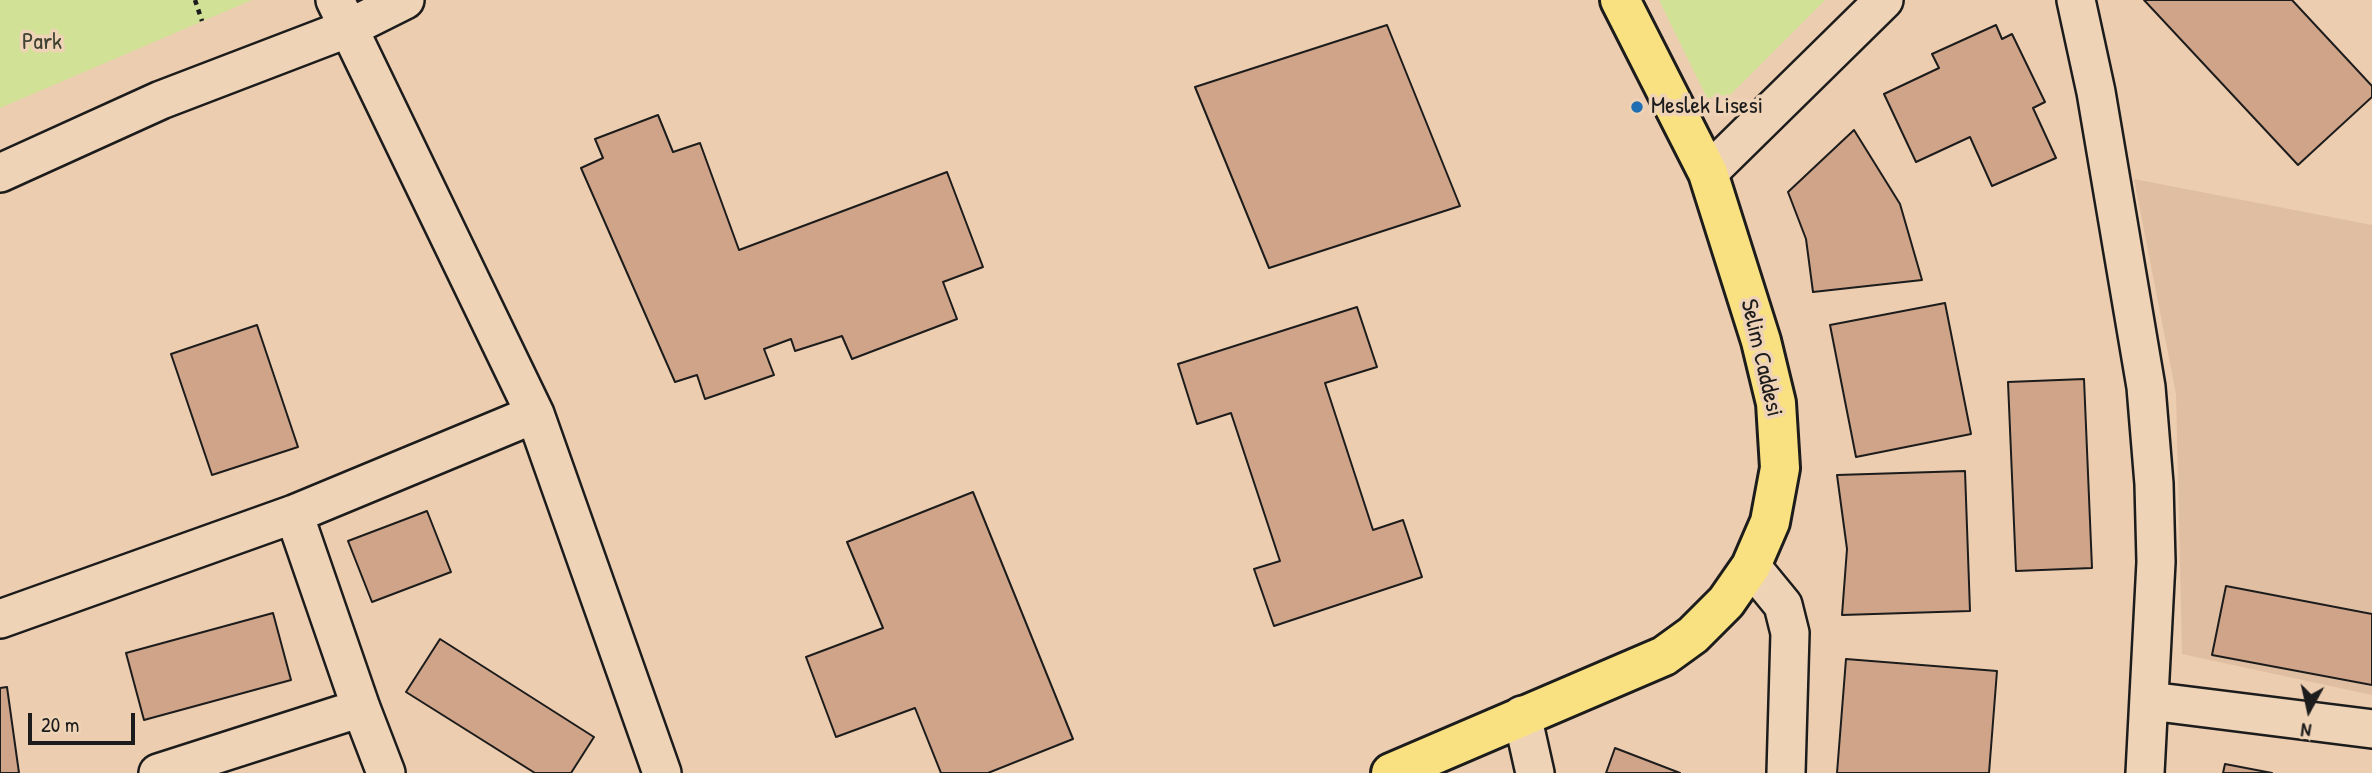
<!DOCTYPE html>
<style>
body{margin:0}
#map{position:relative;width:2372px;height:773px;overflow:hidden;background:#edcdb0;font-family:"Patrick Hand",sans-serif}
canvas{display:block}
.north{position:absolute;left:2274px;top:675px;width:70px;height:70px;-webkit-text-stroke:5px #efd3b6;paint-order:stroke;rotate:188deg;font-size:19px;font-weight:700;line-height:28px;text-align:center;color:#1c1c1c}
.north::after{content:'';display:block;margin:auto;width:24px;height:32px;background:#1c1c1c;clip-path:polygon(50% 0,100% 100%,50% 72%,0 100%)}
.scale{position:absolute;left:28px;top:713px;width:107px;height:32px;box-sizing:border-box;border:4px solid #1c1c1c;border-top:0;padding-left:9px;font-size:21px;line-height:24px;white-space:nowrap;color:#1c1c1c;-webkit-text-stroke:5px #efd3b6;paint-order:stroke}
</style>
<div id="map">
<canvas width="2372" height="773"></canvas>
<div class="north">N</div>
<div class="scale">20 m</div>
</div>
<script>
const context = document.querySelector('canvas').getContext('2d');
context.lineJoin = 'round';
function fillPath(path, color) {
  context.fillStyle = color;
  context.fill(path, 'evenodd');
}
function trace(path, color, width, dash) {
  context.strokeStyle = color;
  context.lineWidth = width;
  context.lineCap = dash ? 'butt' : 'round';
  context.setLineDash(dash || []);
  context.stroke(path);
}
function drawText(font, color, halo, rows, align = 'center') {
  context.font = font + ' "Patrick Hand",sans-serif';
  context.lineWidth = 7;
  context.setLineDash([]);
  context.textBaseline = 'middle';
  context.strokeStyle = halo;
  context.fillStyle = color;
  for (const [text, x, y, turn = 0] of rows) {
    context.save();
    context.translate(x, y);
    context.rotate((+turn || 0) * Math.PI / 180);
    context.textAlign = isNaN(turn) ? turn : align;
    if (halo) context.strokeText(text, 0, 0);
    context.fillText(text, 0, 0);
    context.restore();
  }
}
fillPath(new Path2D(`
 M2134,179L2372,225V695L2182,654L2176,394Z`), '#e0bea1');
fillPath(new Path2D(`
 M0,0H252L0,108Z
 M1659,0H1825L1730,95L1707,98Z`), '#d1e195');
const building = new Path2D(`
 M2144,0H2292L2372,86V97L2298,165Z
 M1387,25L1460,206L1269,268L1195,87Z
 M1996,25L2002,39L2012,34L2045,102L2033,108L2056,158L1992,186L1970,137L1916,162L1884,94L1939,68L1932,54Z
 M658,115L673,152L700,143L739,250L947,172L983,267L943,282L957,319L852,359L842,336L795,351L791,339L764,349L774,375L705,399L697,375L675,382L581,168L603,158L595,139Z
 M1854,130L1900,204L1922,280L1813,292L1806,239L1788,192Z
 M1945,303L1971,434L1856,457L1830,325Z
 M1357,307L1377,367L1325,383L1373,530L1403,520L1422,577L1274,626L1254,569L1280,561L1231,413L1197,424L1178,364Z
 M257,325L298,447L212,475L171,354Z
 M2084,379L2092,568L2016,571L2008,382Z
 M1965,471L1970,611L1842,615L1847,549L1837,475Z
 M973,492L1073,739L988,773H941L915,708L836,737L806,657L883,628L847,542Z
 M427,511L451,572L372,602L348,541Z
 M2226,586L2372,614V685L2212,655Z
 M273,613L291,680L144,720L126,653Z
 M440,639L594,737L571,773H535L406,692Z
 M1846,659L1997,671L1989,773H1837Z
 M7,687L19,773H0V688Z
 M1615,748L1680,773H1606Z
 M2225,764L2272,773H2223Z`);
fillPath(building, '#cfa489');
trace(building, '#1c1c1c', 2);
const minor = new Path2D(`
 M335,0L535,414L662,773
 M2076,0L2096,92L2146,387L2154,484L2156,562L2145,773
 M0,173L161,100L349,28L405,0
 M1708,173L1884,0
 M294,514L361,708L386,773
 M1751,566L1783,605L1790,633L1786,773
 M0,619L294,514L535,414
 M2150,701L2372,729
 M1522,715L1535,773
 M158,773L361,708`);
const major = new Path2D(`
 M1391,773L1664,656L1693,635L1726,602L1751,566L1770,522L1780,468L1776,403L1761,341L1708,173L1620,0`);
trace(minor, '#1c1c1c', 42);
trace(major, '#1c1c1c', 44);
trace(new Path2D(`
 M195,0L202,21`), '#1c1c1c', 4.5, [5, 5]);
trace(minor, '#efd3b6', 37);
trace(major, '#f9e181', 38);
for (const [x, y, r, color] of [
 [1637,107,7,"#1f6fb2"]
]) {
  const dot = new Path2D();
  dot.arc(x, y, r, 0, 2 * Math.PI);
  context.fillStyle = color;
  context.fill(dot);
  trace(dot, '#efd3b6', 2.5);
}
drawText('24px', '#404334', '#efd3b6', [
 ["Park",42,43]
]);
drawText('24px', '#1c1c1c', '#efd3b6', [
 ["Meslek Lisesi",1651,107]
], 'left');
drawText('24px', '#1c1c1c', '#efd3b6', [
 ["Selim Caddesi",1761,358,77]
]);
</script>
